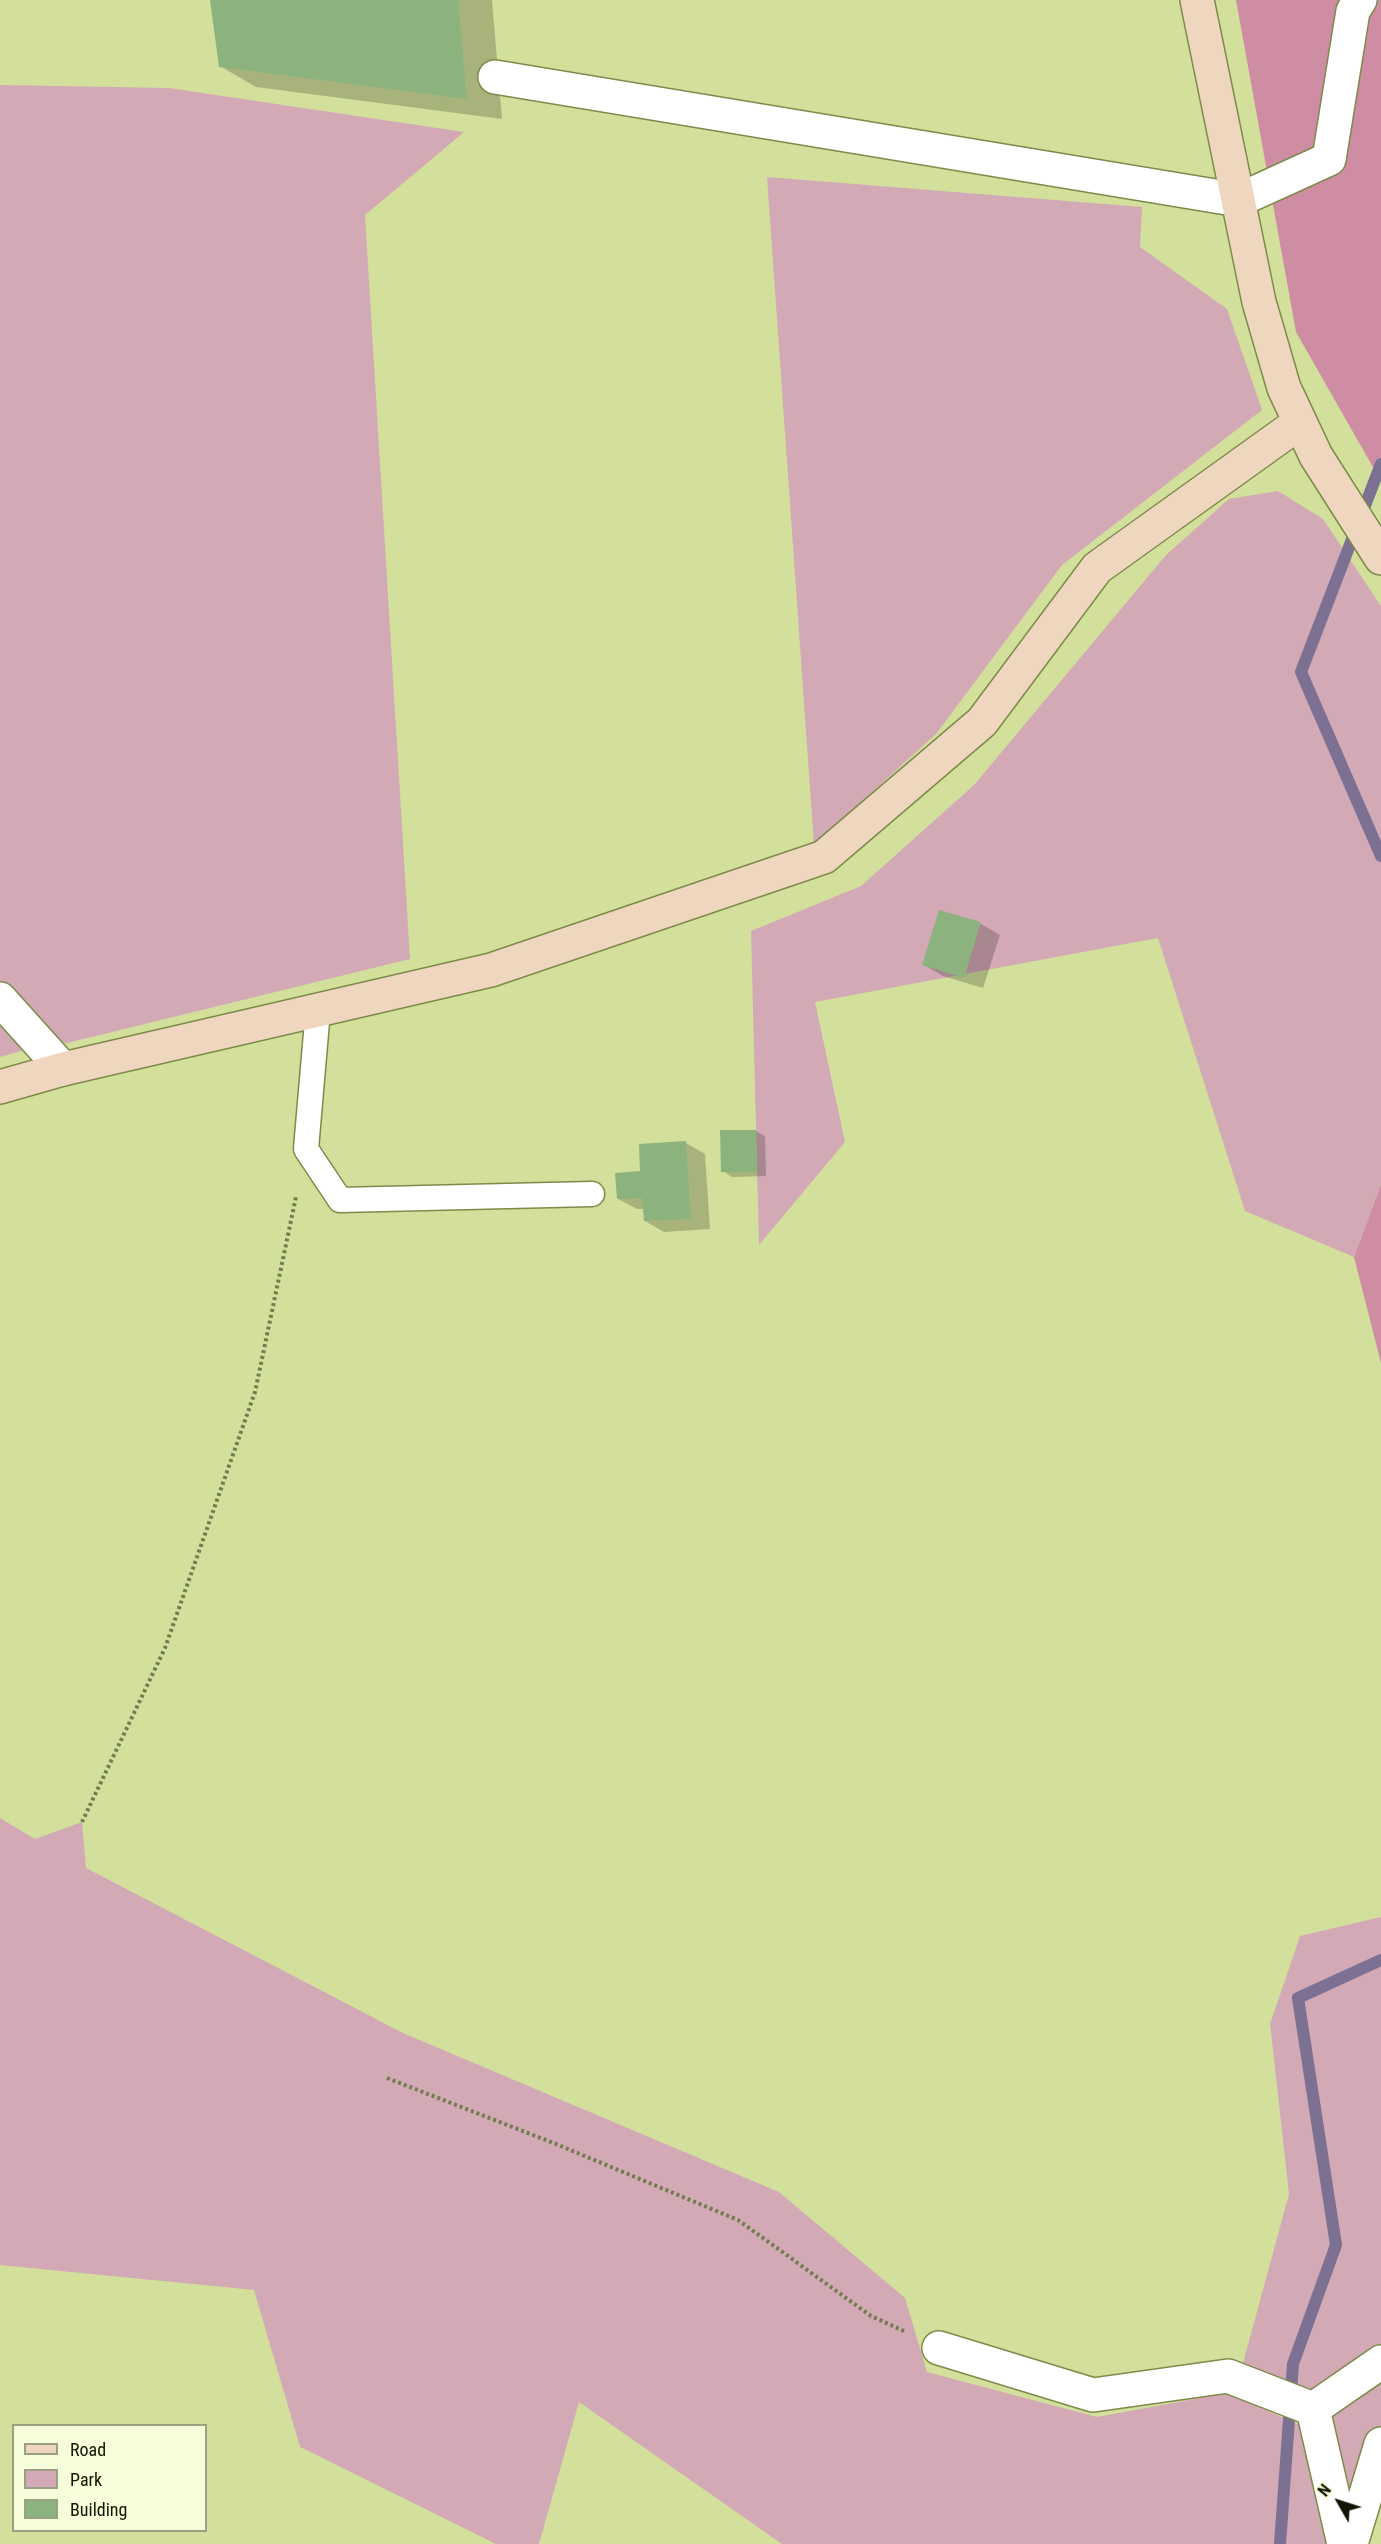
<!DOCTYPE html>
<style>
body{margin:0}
#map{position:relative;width:1381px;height:2544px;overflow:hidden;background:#d2e09c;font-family:"Roboto Condensed",sans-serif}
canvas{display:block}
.legend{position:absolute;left:12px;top:2424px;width:195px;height:108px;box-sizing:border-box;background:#f5fddb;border:2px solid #9aa183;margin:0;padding:8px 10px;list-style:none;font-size:18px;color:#121600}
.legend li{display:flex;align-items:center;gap:12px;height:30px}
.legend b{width:30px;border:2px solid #9aa183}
.north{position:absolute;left:1309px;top:2472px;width:60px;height:60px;-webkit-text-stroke:4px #f5fddb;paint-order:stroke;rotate:309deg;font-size:16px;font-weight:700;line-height:24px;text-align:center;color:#121600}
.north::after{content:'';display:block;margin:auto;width:21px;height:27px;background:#121600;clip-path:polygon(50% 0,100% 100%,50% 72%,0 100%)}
</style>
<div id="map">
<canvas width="1381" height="2544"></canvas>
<ul class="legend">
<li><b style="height:8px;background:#efd6bf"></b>Road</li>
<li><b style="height:16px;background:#d3a9b6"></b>Park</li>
<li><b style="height:16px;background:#8cb37e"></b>Building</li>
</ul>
<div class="north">N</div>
</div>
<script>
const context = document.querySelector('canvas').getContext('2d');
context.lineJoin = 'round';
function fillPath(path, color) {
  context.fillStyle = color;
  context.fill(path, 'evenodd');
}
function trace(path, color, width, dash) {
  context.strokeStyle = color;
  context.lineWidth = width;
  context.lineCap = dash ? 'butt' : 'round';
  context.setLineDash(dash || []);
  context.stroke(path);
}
fillPath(new Path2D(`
 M0,85L169,88L464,132L365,215L410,959L59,1045L0,980Z
 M767,177L1142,207L1140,247L1227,309L1262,410L1062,565L936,734L814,845Z
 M1278,491L1323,519L1381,606V1185L1354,1257L1245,1211L1158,938L815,1002L845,1142L759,1245L751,931L861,886L974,785L1166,555L1229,499Z
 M0,1023L24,1050L0,1057Z
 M0,1818L35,1839L82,1822L86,1868L403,2033L779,2192L905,2298L927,2372L1097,2417L1227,2393L1300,2425L1329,2544H782L579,2402L539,2544H496L300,2447L254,2290L0,2265Z
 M1381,1917V2478L1353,2544L1313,2409L1243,2363L1289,2194L1270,2024L1300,1936Z`), '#d3a9b6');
fillPath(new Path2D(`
 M1236,0H1381V465L1378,476L1296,332Z
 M1381,1185V1363L1354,1257Z`), '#cf8da3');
fillPath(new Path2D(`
 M212,0H492L502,119L256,87L220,66Z
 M940,912L981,924L1000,935L983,988L943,976L924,965Z
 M756,1131L765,1136L766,1176L732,1177L723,1171Z
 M686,1143L705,1154L710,1229L664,1232L645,1221L644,1209H637L618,1199L642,1172Z`), '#0003');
trace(new Path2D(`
 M1381,464L1301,672L1381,856
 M1280,2544L1293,2364L1336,2245L1298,1998L1381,1960`), '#7c7193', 12);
fillPath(new Path2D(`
 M210,0H458L467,99L219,67Z
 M939,910L981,922L964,978L922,965Z
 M720,1130H756L757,1172H721Z
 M686,1141L691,1219L644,1221L642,1198L617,1199L615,1173L640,1171L639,1144Z`), '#8cb37e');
const lane = new Path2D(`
 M318,1010L306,1149L340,1200L592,1194`);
const street = new Path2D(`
 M495,77L1239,200L1329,159L1353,11L1360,0
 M0,999L63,1069
 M939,2348L1093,2395L1228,2376L1313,2409L1344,2544
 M1313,2409L1381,2362
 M1351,2544L1381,2444`);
const secondary = new Path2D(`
 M1197,0L1259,302L1284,388L1316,456L1381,558
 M0,1087L63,1069L491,970L824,857L982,722L1097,568L1299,423`);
trace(lane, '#7e8a4a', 27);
trace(street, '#7e8a4a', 36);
trace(secondary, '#7e8a4a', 36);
trace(new Path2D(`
 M82,1822L165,1648L255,1392L296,1197
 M387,2078L556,2144L738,2220L871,2316L906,2332`), '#737c4f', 4, [3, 3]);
trace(lane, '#fff', 24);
trace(street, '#fff', 33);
trace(secondary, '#efd6bf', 33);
</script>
